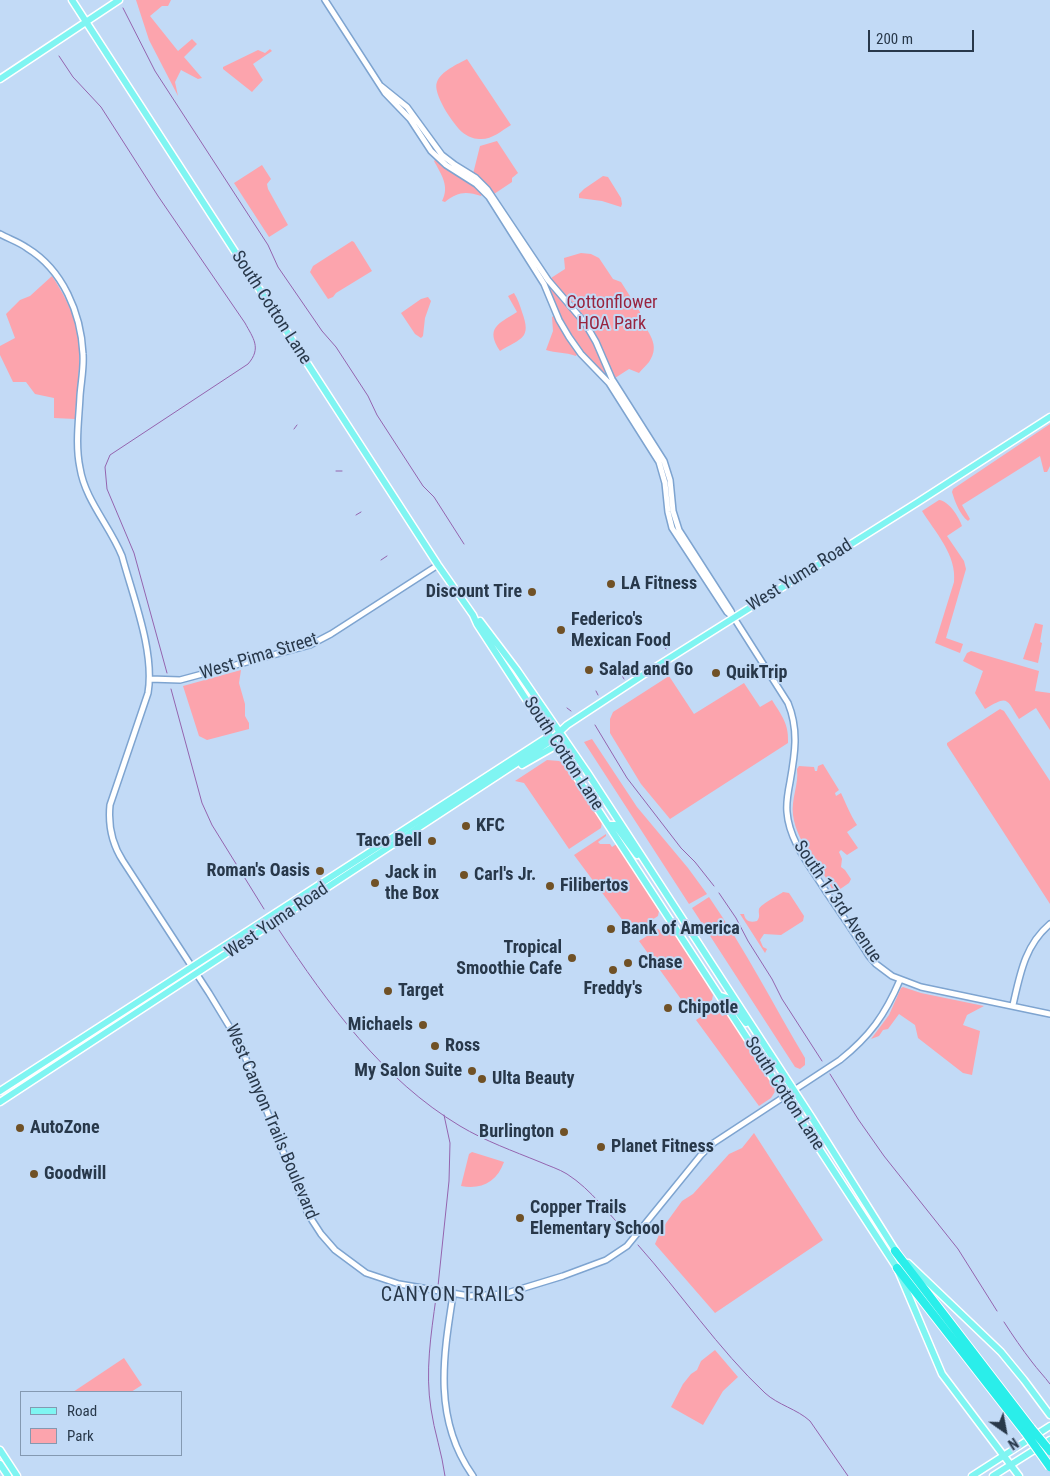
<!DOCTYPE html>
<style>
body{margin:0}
#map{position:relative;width:1050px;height:1476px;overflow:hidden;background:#c2daf6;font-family:"Roboto Condensed",sans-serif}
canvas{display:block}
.legend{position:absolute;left:20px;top:1391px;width:162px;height:65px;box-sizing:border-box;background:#c2daf6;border:1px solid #8499b1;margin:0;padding:6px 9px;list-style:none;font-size:15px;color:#28384a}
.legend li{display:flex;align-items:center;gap:10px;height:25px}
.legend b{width:25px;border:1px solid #8499b1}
.north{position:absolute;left:980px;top:1406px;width:50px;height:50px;-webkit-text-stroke:4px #c2daf6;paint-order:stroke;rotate:147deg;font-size:14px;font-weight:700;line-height:20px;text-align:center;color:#28384a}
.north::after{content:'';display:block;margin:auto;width:18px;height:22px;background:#28384a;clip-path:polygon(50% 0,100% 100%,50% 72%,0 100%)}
.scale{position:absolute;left:868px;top:30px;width:106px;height:22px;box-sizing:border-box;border:2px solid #28384a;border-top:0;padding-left:6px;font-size:15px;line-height:18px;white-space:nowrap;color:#28384a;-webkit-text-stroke:4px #c2daf6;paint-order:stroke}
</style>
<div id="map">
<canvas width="1050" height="1476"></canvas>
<ul class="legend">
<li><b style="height:6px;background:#7ff5f2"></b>Road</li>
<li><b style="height:14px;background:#fca4ad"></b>Park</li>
</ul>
<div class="north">N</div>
<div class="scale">200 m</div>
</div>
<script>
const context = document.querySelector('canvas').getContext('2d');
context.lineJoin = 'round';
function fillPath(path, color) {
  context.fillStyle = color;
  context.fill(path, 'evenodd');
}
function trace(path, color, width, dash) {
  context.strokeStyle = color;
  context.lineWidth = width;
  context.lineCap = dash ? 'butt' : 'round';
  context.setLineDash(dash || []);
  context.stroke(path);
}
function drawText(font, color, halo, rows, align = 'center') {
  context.font = font + ' "Roboto Condensed",sans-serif';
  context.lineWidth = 4;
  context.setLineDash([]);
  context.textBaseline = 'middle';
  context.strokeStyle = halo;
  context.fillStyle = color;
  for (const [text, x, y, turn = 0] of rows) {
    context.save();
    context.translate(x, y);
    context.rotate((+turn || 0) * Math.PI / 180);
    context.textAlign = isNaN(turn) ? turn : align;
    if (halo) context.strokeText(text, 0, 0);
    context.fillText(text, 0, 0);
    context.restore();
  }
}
fillPath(new Path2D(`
 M136,0H171L168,6H162L150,16L178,51L192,39L197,44L184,57L202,78L198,79L181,70L175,82L178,96L149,40Z
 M270,49L272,51L253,64L263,80L252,92L223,69V67L258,50L265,53Z
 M467,59L511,125C501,131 492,140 479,139C473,139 467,136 462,132C453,124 432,93 437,82C441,71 458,64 467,59Z
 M497,141L518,173L512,178V182L494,194L473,174L480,146Z
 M436,159C451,172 468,180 483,193L481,196C466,191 457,192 445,202L442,201C450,186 441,174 434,161Z
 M262,165L271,179L267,184L268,189L288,225L269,237L234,183Z
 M603,176L608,177L621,198L622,204L621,207L602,201L579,198V194L584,189Z
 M352,241L354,242L372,271L336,293L333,297L328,299L310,272L313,266Z
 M518,241L581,319L637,421L571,338Z
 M581,253L591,254L599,258L613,279L621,282L640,312V319C648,332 661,345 649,362C646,366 642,369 639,373L629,369L615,378C606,362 602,344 593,329C581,309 564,296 551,278L565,269L564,258Z
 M52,276C63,293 72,309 77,329C83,354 76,393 75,419L54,418V398L35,394L26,382H13L0,355V346L15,338L6,314L20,300L30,296Z
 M514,293C518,299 520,306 522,312C532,339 521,338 500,351C485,328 498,324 517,312L508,296Z
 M428,297L431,301L425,318L423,336L421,338L415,334L401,313L421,299Z
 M555,315L578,353L576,356C565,352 556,353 546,350L553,331L552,317Z
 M1050,424V466L1047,472H1044L1040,456L962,505L970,519L968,521C960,515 955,502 952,492L953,489Z
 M939,500C949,501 959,517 962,526L947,536L964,561L966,569L946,638L963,644L960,653L935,643L954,582C957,555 935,532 922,511Z
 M1035,623L1043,625L1040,642L1042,643L1038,663L1023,659Z
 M971,651L1039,671L1035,691L1050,693V730L1036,708L1019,719C1006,698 1008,695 985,709L975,693L983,671L963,661L967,653Z
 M241,670L239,683L245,704V716L249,723V729L207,740L199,736L183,686Z
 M669,676L694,714L744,683L760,707L772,700C782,716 789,724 788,743L670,819L641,784L610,733V719L613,712Z
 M1000,709L1004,711L1050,781V904L947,745V743Z
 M592,739L637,807L688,868L707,894L689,904L584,742Z
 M547,760L559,761L568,766L602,822L601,828L569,849L524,783L515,781Z
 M823,764L839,790L835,793L836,796L841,793C846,804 850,814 857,825L847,832L858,848L847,855L841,850L839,852L842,859L841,867L845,870L851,879L849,883L836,892L833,891C821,864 797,845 793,815C791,799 799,784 797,769L799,766L814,767L815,771H817L818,766Z
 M606,834V836L598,842L600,844H610L612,847L618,843L659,911L658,916L632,933L574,855Z
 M783,892L789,893L804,916L803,921L781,935L764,934L760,940L763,947L767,949L765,953L740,914H744C745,921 750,923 757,921C761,916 758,914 759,909C761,904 779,895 783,892Z
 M709,897C745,949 773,1004 805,1058V1065L800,1069L795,1067L692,908Z
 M665,928L671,933L675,931L713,995L712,1000L691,1013L639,941L658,929L661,931Z
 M903,987L921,993L984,1006L967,1015L963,1025L980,1031L972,1075L963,1073L918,1038L915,1025L899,1014L888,1029L883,1030L879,1036L871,1039L889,1015L901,988Z
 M716,1007L722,1016L728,1014L776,1090L771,1098L759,1106L696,1020Z
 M754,1133L823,1240L715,1313L655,1244L661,1230L682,1201L693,1194L729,1154L742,1148Z
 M472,1152L504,1162C497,1182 481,1190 461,1186L469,1154Z
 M715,1350L738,1377L723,1391L703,1425L671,1407L683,1384L691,1374L697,1370L701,1361Z
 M124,1358L142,1385L131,1392H73Z`), '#fca4ad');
trace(new Path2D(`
 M123,8L155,71L268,245L278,267L322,331L336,347L368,396L377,415L423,486L434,497L464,544
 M59,56L73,77L101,107L158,196L245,323C253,338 262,348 248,364L110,455L105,467L107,489L134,553L167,673
 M294,429L297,425
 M336,471H342
 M356,515L361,512
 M381,560L387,556
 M664,646L666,649
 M621,674L624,679
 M171,689L202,803L212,825L264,909
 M596,691L598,695
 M567,708L571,711
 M595,725L627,778L681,848L695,862L714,886
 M719,893L736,918L748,941L772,979L782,999L822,1061
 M279,930C328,1004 383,1080 460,1126C485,1141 513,1151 540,1162C549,1166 559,1169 567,1174C592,1190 608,1214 629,1235
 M830,1074L858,1119L884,1156L958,1249L997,1311
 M638,1245C680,1292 719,1350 765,1393C778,1405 797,1409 810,1421L848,1476
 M438,1286L449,1181L450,1143L444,1115
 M436,1298C431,1334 425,1372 431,1409C434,1431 442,1453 445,1476
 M1004,1322C1013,1336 1022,1349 1032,1362C1038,1370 1044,1376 1050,1384`), '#9464ae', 1);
const minor = new Path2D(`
 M325,0L385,93L410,119L431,151L446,165L476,184L489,197L544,284L559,320L569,337L581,354L609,383L659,462L665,483L668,512L672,528L727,612L733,617
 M381,86L407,107L442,155L455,165L476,178L487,189L548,280L585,323L596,342L612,379L664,461L670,480L673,511L679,530L731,611L734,618L788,703C799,730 795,754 790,782C788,792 786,802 787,812C789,841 810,866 825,890C840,912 855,934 869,956L876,964L892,976L921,987L1050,1014
 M0,234C9,239 19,242 27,248C63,270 81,313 83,354C84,368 81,382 80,396C79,419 75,444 80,468C85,500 110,526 122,556C133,597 155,652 148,693L110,805C108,825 112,844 123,861L209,993L240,1044L308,1214L321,1234L335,1250L366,1273L399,1284L469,1296L504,1294L563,1276L606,1260L627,1246L701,1155L712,1144L840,1060C870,1036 885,1015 900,980
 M150,679L180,680L310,645L331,634L438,565
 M1013,1005C1020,974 1025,945 1050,924
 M453,1295C443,1358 433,1420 473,1476`);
const major = new Path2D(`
 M72,0L438,565L473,615L477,624L897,1268L942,1374L1019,1476
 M0,79L119,0
 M480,621L517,670L587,772L812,1118L897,1253
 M522,765L557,745
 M609,825H615L637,855
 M721,996L727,998L746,1023
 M0,1091L546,738H552
 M0,1102L549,742L567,725L643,675L918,502L1050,417
 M908,1263L1001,1352L1024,1380L1050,1415
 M0,1450L17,1476
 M0,1464L8,1476
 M972,1476L1050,1426
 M993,1476L1050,1440`);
const highway = new Path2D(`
 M895,1251L1031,1428
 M897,1268L1025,1432`);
trace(minor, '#7ea4d0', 8);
trace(major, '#fff', 9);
trace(highway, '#fff', 10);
trace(minor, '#fff', 5);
trace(major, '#7ff5f2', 6);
trace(highway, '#2aeeea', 8);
const highwayBridge = new Path2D(`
 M1031,1428L1050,1451
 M1025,1432L1050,1467`);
trace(highwayBridge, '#fff', 10, []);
trace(highwayBridge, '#2aeeea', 8);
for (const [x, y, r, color] of [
 [611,584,5,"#705126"],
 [532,592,5,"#705126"],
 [561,630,5,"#705126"],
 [589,670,5,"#705126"],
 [716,673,5,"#705126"],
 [466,826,5,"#705126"],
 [432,841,5,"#705126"],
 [320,871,5,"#705126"],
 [464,875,5,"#705126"],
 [375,883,5,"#705126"],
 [550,886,5,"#705126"],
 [611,929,5,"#705126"],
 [572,958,5,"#705126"],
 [628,963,5,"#705126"],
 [613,970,5,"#705126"],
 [388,991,5,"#705126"],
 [668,1008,5,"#705126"],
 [423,1025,5,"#705126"],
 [435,1046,5,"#705126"],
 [472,1071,5,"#705126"],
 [482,1079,5,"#705126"],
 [20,1128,5,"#705126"],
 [564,1132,5,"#705126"],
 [601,1147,5,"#705126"],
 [34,1174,5,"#705126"],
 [520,1218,5,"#705126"]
]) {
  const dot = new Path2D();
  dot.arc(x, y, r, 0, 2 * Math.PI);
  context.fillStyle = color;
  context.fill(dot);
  trace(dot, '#c2daf6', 2);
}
drawText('18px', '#98243f', '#c2daf6', [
 ["Cottonflower",612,303],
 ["HOA Park",612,324]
]);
drawText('18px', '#28384a', '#c2daf6', [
 ["South Cotton Lane",271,308,57],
 ["West Yuma Road",800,576,-32],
 ["West Pima Street",259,657,-17],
 ["South Cotton Lane",563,754,57],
 ["South 173rd Avenue",837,902,56],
 ["West Yuma Road",277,921,-34],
 ["South Cotton Lane",784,1094,57],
 ["West Canyon Trails Boulevard",271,1122,67]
]);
drawText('bold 18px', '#28384a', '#c2daf6', [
 ["LA Fitness",621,584],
 ["Discount Tire",522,592,"right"],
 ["Federico's",571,620],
 ["Mexican Food",571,641],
 ["Salad and Go",599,670],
 ["QuikTrip",726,673],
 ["KFC",476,826],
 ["Taco Bell",422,841,"right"],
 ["Roman's Oasis",310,871,"right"],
 ["Jack in",385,873],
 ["the Box",385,894],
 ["Carl's Jr.",474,875],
 ["Filibertos",560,886],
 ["Bank of America",621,929],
 ["Tropical",562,948,"right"],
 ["Smoothie Cafe",562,969,"right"],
 ["Chase",638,963],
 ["Freddy's",613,989,"center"],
 ["Target",398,991],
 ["Chipotle",678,1008],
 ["Michaels",413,1025,"right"],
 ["Ross",445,1046],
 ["My Salon Suite",462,1071,"right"],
 ["Ulta Beauty",492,1079],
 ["AutoZone",30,1128],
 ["Burlington",554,1132,"right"],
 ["Planet Fitness",611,1147],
 ["Goodwill",44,1174],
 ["Copper Trails",530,1208],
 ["Elementary School",530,1229]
], 'left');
context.letterSpacing = '1px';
drawText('20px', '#28384a', '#c2daf6', [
 ["CANYON TRAILS",453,1296]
]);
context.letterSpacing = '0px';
</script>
